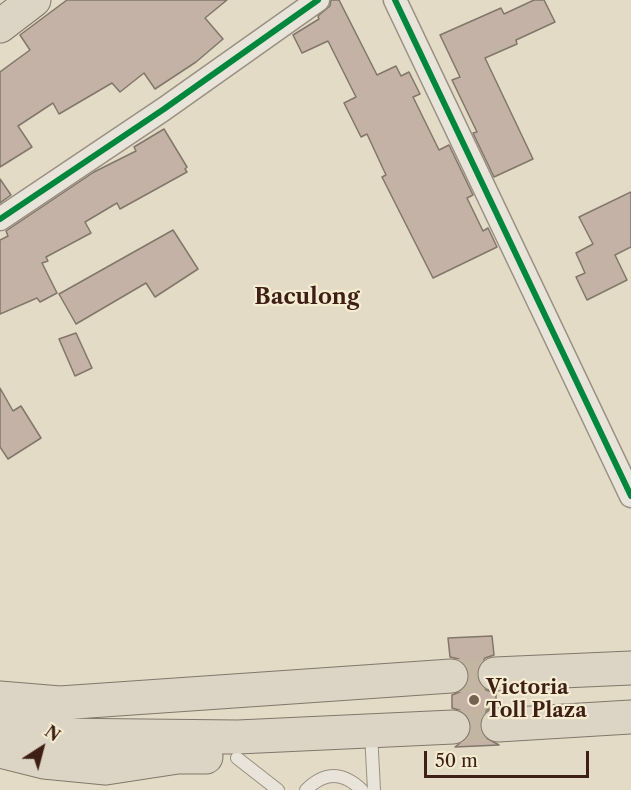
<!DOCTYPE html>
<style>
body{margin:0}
#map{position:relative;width:631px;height:790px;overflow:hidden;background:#e3dbc5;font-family:"Libre Caslon Text",serif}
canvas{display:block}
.north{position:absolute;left:12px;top:718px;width:60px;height:60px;-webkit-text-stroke:4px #f5ecd1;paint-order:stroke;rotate:36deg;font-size:16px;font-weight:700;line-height:24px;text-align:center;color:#3d1f15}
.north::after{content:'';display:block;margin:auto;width:21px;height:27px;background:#3d1f15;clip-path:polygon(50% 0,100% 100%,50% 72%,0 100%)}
.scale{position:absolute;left:424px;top:751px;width:165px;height:27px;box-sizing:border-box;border:3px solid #3d1f15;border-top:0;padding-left:8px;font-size:18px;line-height:21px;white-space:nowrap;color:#3d1f15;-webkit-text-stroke:4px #f5ecd1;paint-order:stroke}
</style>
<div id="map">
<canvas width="631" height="790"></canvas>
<div class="north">N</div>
<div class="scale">50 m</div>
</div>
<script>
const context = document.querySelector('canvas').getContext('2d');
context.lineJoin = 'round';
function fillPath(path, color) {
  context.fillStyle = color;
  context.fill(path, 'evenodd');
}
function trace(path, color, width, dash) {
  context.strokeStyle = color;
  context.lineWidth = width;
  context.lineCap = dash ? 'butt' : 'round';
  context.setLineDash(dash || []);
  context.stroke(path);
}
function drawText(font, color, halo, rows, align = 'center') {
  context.font = font + ' "Libre Caslon Text",serif';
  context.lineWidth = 4.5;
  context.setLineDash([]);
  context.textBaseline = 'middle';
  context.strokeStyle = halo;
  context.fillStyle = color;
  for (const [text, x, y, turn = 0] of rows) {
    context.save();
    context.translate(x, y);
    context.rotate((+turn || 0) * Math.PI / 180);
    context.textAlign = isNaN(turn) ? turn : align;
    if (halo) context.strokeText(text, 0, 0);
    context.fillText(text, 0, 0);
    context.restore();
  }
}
const building = new Path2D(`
 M67,0H227L205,18L223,39L196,62L155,89L144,73L120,92L112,83L59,114L53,103L18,126L32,147L0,167V72L30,50L20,35Z
 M331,0H339L377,75L396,66L401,76L409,72L420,94L413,97L439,150L449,145L473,195L467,198L483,231L488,228L497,247L433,278L382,177L386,175L367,134L361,137L344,103L356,97L328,41L302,53L293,35L319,19L318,16L330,6Z
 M534,0H544L555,22L516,40L517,44L485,58L533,159L494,177L473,133L477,132L452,80L460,77L440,35L501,8L504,14Z
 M164,129L187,167L185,169L187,172L120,209L117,203L85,222L91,233L46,257L48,261L42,263L57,293L40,302L37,298L0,314V240L8,236L6,231L94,172L136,151L134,147Z
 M0,179L11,195L0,203Z
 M631,192V247L615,255L627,280L587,300L576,277L585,273L576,253L593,244L579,217Z
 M173,230L198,269L155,297L146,283L76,324L59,294Z
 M76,333L92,368L75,376L59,339Z
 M0,388L13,411L21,406L41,438L8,459L0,447Z
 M492,636L494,655L485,658L479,665L476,675L480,685L486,690L496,693V706L487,710L481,717L479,726L483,736L499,745L455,747L469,736L472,726L469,717L462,711L452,708V695L462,691L468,685L470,675L466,665L459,659L450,657L448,638Z`);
fillPath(building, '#c5b2a6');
trace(building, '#81776b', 1.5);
trace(new Path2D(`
 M451,676L495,674
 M453,727L498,725`), '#c2b5a2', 33, [33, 16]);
const lane = new Path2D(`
 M371,733L374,790
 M237,758L278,790
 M306,790C325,771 343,772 362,790`);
const street = new Path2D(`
 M395,0L631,496
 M0,219L164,109L318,0`);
const primary = new Path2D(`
 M0,26L34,0`);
const highway = new Path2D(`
 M495,674L631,668
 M0,698L60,703L451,676
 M498,725L631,717
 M0,729L51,735L238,737L453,727
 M0,751L44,762L106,768L178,757H206`);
trace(lane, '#999082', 14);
trace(street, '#999082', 25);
trace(primary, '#81776b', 35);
trace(highway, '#81776b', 35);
trace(lane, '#e8e4d9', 12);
trace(street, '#e8e4d9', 22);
trace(primary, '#dcd4c4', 33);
trace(highway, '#dcd4c4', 33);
trace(new Path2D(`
 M395,0L631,496
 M0,219L164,109L318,0`), '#00873e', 6);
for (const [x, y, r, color] of [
 [474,700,6,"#776153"]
]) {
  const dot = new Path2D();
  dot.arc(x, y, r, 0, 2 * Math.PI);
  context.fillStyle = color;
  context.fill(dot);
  trace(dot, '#f5ecd1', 2);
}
drawText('bold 20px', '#3d1f15', '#f5ecd1', [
 ["Victoria",486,688],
 ["Toll Plaza",486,711]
], 'left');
drawText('bold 22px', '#3d1f15', '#f5ecd1', [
 ["Baculong",307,298]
]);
</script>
